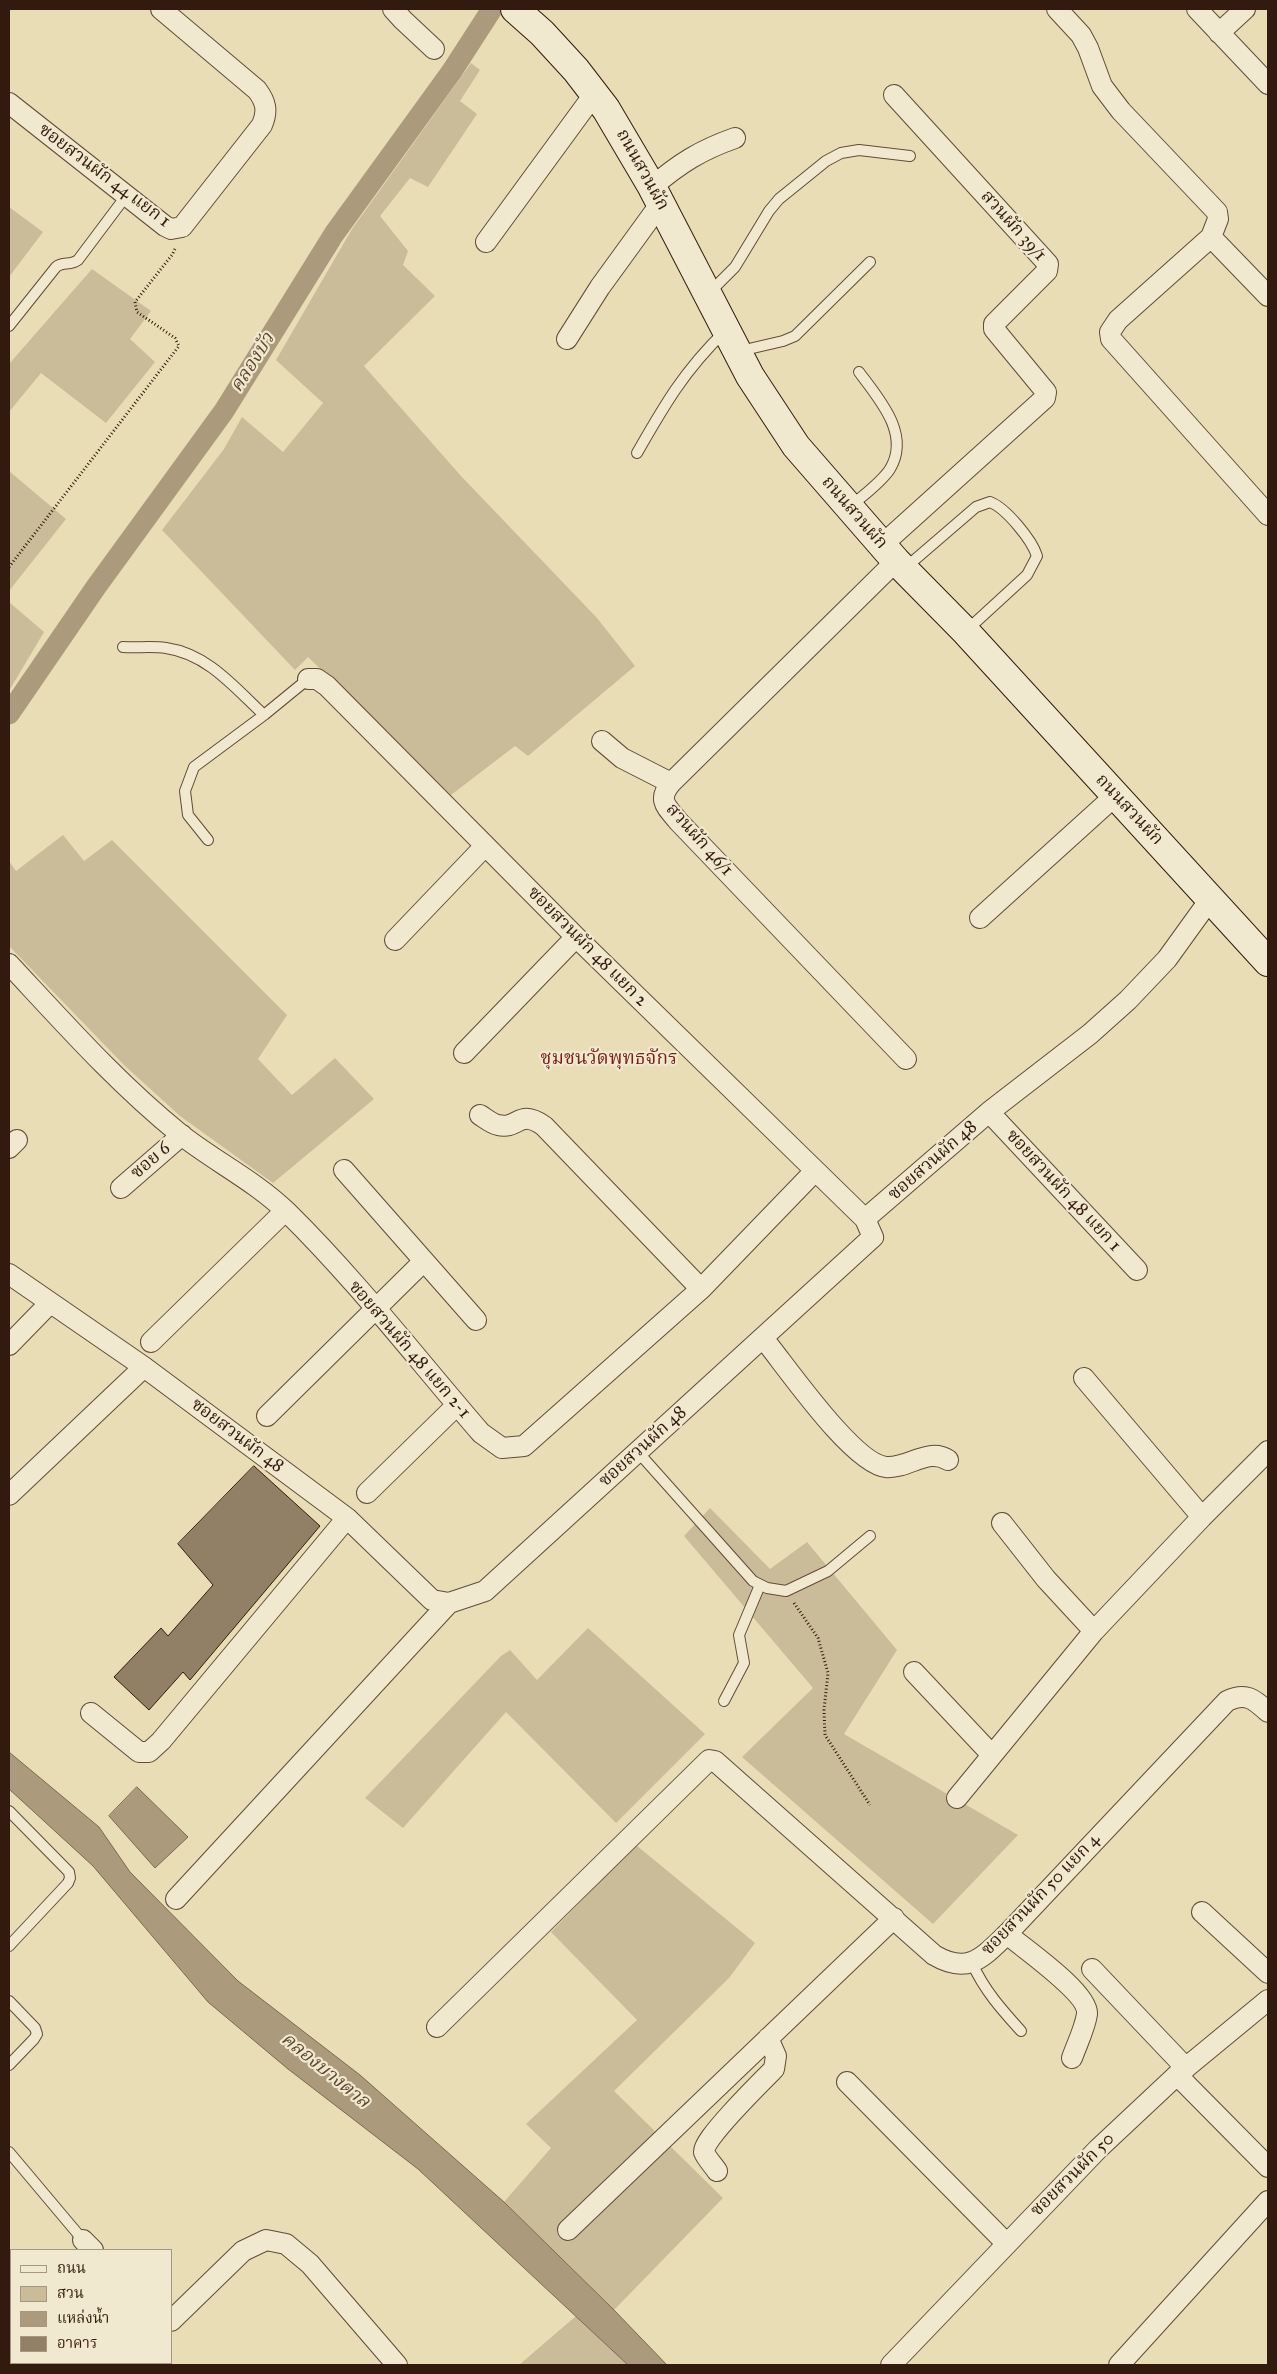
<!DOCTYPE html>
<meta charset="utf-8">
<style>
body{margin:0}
#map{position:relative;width:1277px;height:2374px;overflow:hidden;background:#e9ddb5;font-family:"IM FELL Great Primer","Noto Serif Thai",serif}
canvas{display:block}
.frame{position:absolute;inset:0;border:10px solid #321b0e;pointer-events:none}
.legend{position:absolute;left:10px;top:2249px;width:162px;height:115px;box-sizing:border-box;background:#f1e9cf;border:1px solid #a59782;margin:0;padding:6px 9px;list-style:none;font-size:15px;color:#321b0e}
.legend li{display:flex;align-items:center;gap:10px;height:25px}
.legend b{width:25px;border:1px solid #a59782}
</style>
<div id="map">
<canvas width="1277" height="2374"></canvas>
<div class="frame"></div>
<ul class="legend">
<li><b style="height:6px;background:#f1e9cf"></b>ถนน</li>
<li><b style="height:14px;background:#cabc99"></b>สวน</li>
<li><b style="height:14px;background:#ab9b7c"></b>แหล่งน้ำ</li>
<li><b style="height:14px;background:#918065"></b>อาคาร</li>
</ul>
</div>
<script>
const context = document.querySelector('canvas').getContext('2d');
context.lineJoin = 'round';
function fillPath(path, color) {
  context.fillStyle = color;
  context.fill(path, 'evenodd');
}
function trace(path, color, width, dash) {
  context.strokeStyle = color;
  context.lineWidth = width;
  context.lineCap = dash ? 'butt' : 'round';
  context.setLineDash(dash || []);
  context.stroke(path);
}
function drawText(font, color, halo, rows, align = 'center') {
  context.font = font + ' "IM FELL Great Primer","Noto Serif Thai",serif';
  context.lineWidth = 4.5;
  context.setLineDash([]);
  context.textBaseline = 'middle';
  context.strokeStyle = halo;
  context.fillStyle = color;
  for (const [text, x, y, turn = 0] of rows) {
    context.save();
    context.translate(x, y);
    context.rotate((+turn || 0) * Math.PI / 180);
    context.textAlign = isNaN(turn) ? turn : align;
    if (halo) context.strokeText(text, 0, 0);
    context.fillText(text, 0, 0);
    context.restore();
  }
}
fillPath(new Path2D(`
 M471,63L480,70L460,101L477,114L428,187L410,178L380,216L408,251L403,265L435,296L364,366L461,476L597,618L635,666L528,756L515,746L451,795L308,657L295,670L162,530L224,449L242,417L283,452L323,403L276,360L352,229Z
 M9,207L43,232L9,277Z
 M92,269L151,311L130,339L155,362L106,423L41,373L9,412V364Z
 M9,471L66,519L9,591Z
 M9,602L44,632L9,691Z
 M63,835L84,861L112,840L287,1015L258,1059L292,1095L335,1058L374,1099L273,1183L180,1116L124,1065L9,946V861L16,871Z
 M710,1508L770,1569L807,1542L897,1650L844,1734L1018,1835L933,1924L742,1757L813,1688L684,1536Z
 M588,1628L705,1734L616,1823L506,1712L403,1828L365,1798L501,1656L510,1650L537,1680Z
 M636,1845L755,1943L729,1978L614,2091L723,2198L614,2310L504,2202L551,2148L526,2124L637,2020L551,1932Z
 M576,2316L628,2365H519Z`), '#cabc99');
const water = new Path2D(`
 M9,1752L99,1827L130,1872L238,1981L360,2075L504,2202L614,2310L667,2365H628L418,2169L288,2069L208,2002L93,1866L9,1789Z
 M137,1787L188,1837L155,1868L109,1816Z`);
fillPath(water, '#ab9b7c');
trace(water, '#7b6850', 1);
trace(new Path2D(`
 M9,714L96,587L224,411L334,234L452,71L492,9`), '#ab9b7c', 21);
const building = new Path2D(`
 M254,1466L320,1526L190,1680L183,1672L149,1710L114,1677L161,1628L168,1636L213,1585L178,1544Z`);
fillPath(building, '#918065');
trace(building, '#321b0e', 1);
const lane = new Path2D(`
 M709,293L735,267L769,211L779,199L826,161L841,153L859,150L910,156
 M9,326L56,267C63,261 70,266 78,260L126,196
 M740,351L783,341L795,336L870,262
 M637,453C665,404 684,371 725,331
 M850,507C862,496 881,483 890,469C911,434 879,399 859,372
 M904,569L976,507L990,502C1006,508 1032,540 1037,556L1027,575L966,631
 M123,647C137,648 152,646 166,648C208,654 235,688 264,715
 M208,840L188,815L185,791L194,767L264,715L308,679
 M638,1452L753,1581L767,1588L786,1591L828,1571L870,1536
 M724,1701L744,1663L739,1635L760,1585
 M9,1811L69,1872L70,1878L68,1883L9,1946
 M972,1963C984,1990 1002,2010 1021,2031
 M9,2001L35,2028L37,2034L34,2039L9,2065
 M9,2152L83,2240`);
const street = new Path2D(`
 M393,9L403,20L434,49
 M1057,9L1081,35L1088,48L1102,86L1121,111L1217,212L1218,219L1211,237L1118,320L1110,332L1111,339L1268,515
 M1197,9L1268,84
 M1219,33L1245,9
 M9,103L165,226L171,229L182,227L262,125C268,111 266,102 257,90L161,9
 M652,187C680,163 701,150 735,138
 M1211,237L1268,296
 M486,242L595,93
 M567,339L600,287L661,203
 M882,545L1045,398L1046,392L994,329V324L1047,271L1048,264L894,95
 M896,561L671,783C657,800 666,806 678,821L906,1059
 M308,679H317L327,686L576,937L865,1219
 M602,741L622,758L671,783
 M980,918L1116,795
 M395,940L485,846
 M9,964C64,1023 117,1083 180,1134C214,1161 255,1181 287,1212C357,1281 417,1359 481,1433L502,1448L524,1446L701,1289L815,1171
 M464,1053L576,937
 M989,1112L1137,1270
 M480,1115C485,1118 492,1124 498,1125C519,1130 518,1108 544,1126L701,1289
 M9,1148L17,1140
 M344,1170L476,1320
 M121,1188L182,1135
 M9,1274L144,1367L347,1518L432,1600L449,1603L485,1591L873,1237L865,1219L989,1112L1090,1034L1128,1000L1167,959L1211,898
 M763,1338C786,1366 853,1464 886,1467C908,1469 928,1447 948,1460
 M151,1342L285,1211
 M9,1345L50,1303
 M1084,1378L1202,1517
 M267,1416L424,1261
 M367,1493L457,1405
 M9,1495L144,1367
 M1002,1523L1046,1579L1094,1631
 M914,1672L992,1755
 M91,1713L139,1752H149L161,1741L347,1518
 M957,1798L1094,1631L1202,1517L1268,1451
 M176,1899L449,1603
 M1202,1912L1268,1973
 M1007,1934C1023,1948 1089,1993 1087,2014C1085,2028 1077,2044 1072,2058
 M1092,1969L1186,2068
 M437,2027L709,1760L715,1761L934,1955C968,1975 982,1958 1007,1934L1227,1701C1246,1692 1254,1699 1268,1712
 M1177,2075L1268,2167
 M847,2082L1006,2243
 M717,2171C714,2166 706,2158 704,2152C701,2141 763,2080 774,2069L776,2056L768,2038
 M568,2230L894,1918
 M83,2240L93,2250
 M171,2321L243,2251L266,2240L286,2244L310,2264L397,2365
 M126,2365L129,2363
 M891,2365L1098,2149L1177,2075L1268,2000
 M1119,2365L1268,2201`);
const secondary = new Path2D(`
 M515,9L542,33L576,70L606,109L652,187L750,376L796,446L896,561L966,632L1268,962`);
trace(lane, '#604c38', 12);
trace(street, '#604c38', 22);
trace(secondary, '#321b0e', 30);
trace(new Path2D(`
 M9,567L179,346L175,338L137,312L135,302L172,255L176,247
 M794,1603L818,1638L828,1673L824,1710L825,1735L870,1805`), '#321b0e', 3, [1, 2.5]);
trace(lane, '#f1e9cf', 10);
trace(street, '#f1e9cf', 20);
trace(secondary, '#f1e9cf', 28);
drawText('18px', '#321b0e', '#f1e9cf', [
 ["ถนนสวนผัก",642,170,61],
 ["ซอยสวนผัก 44 แยก 1",104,176,37],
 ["สวนผัก 39/1",1013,226,48],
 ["ถนนสวนผัก",854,513,49],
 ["ถนนสวนผัก",1129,810,47],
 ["สวนผัก 46/1",699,840,48],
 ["ซอยสวนผัก 48 แยก 2",587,947,45],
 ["ซอย 6",151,1161,-41],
 ["ซอยสวนผัก 48",933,1161,-41],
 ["ซอยสวนผัก 48 แยก 1",1063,1191,47],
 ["ซอยสวนผัก 48 แยก 2-1",409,1350,49],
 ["ซอยสวนผัก 48",237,1436,37],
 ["ซอยสวนผัก 48",643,1447,-42],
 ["ซอยสวนผัก 50 แยก 4",1041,1895,-46],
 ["ซอยสวนผัก 50",1073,2175,-45]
]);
drawText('italic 19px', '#5c4834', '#f1e9cf', [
 ["คลองบัว",253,363,-58],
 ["คลองบางตาล",325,2071,39]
]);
drawText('19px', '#7a1f14', '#f1e9cf', [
 ["ชุมชนวัดพุทธจักร",609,1059]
]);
</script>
